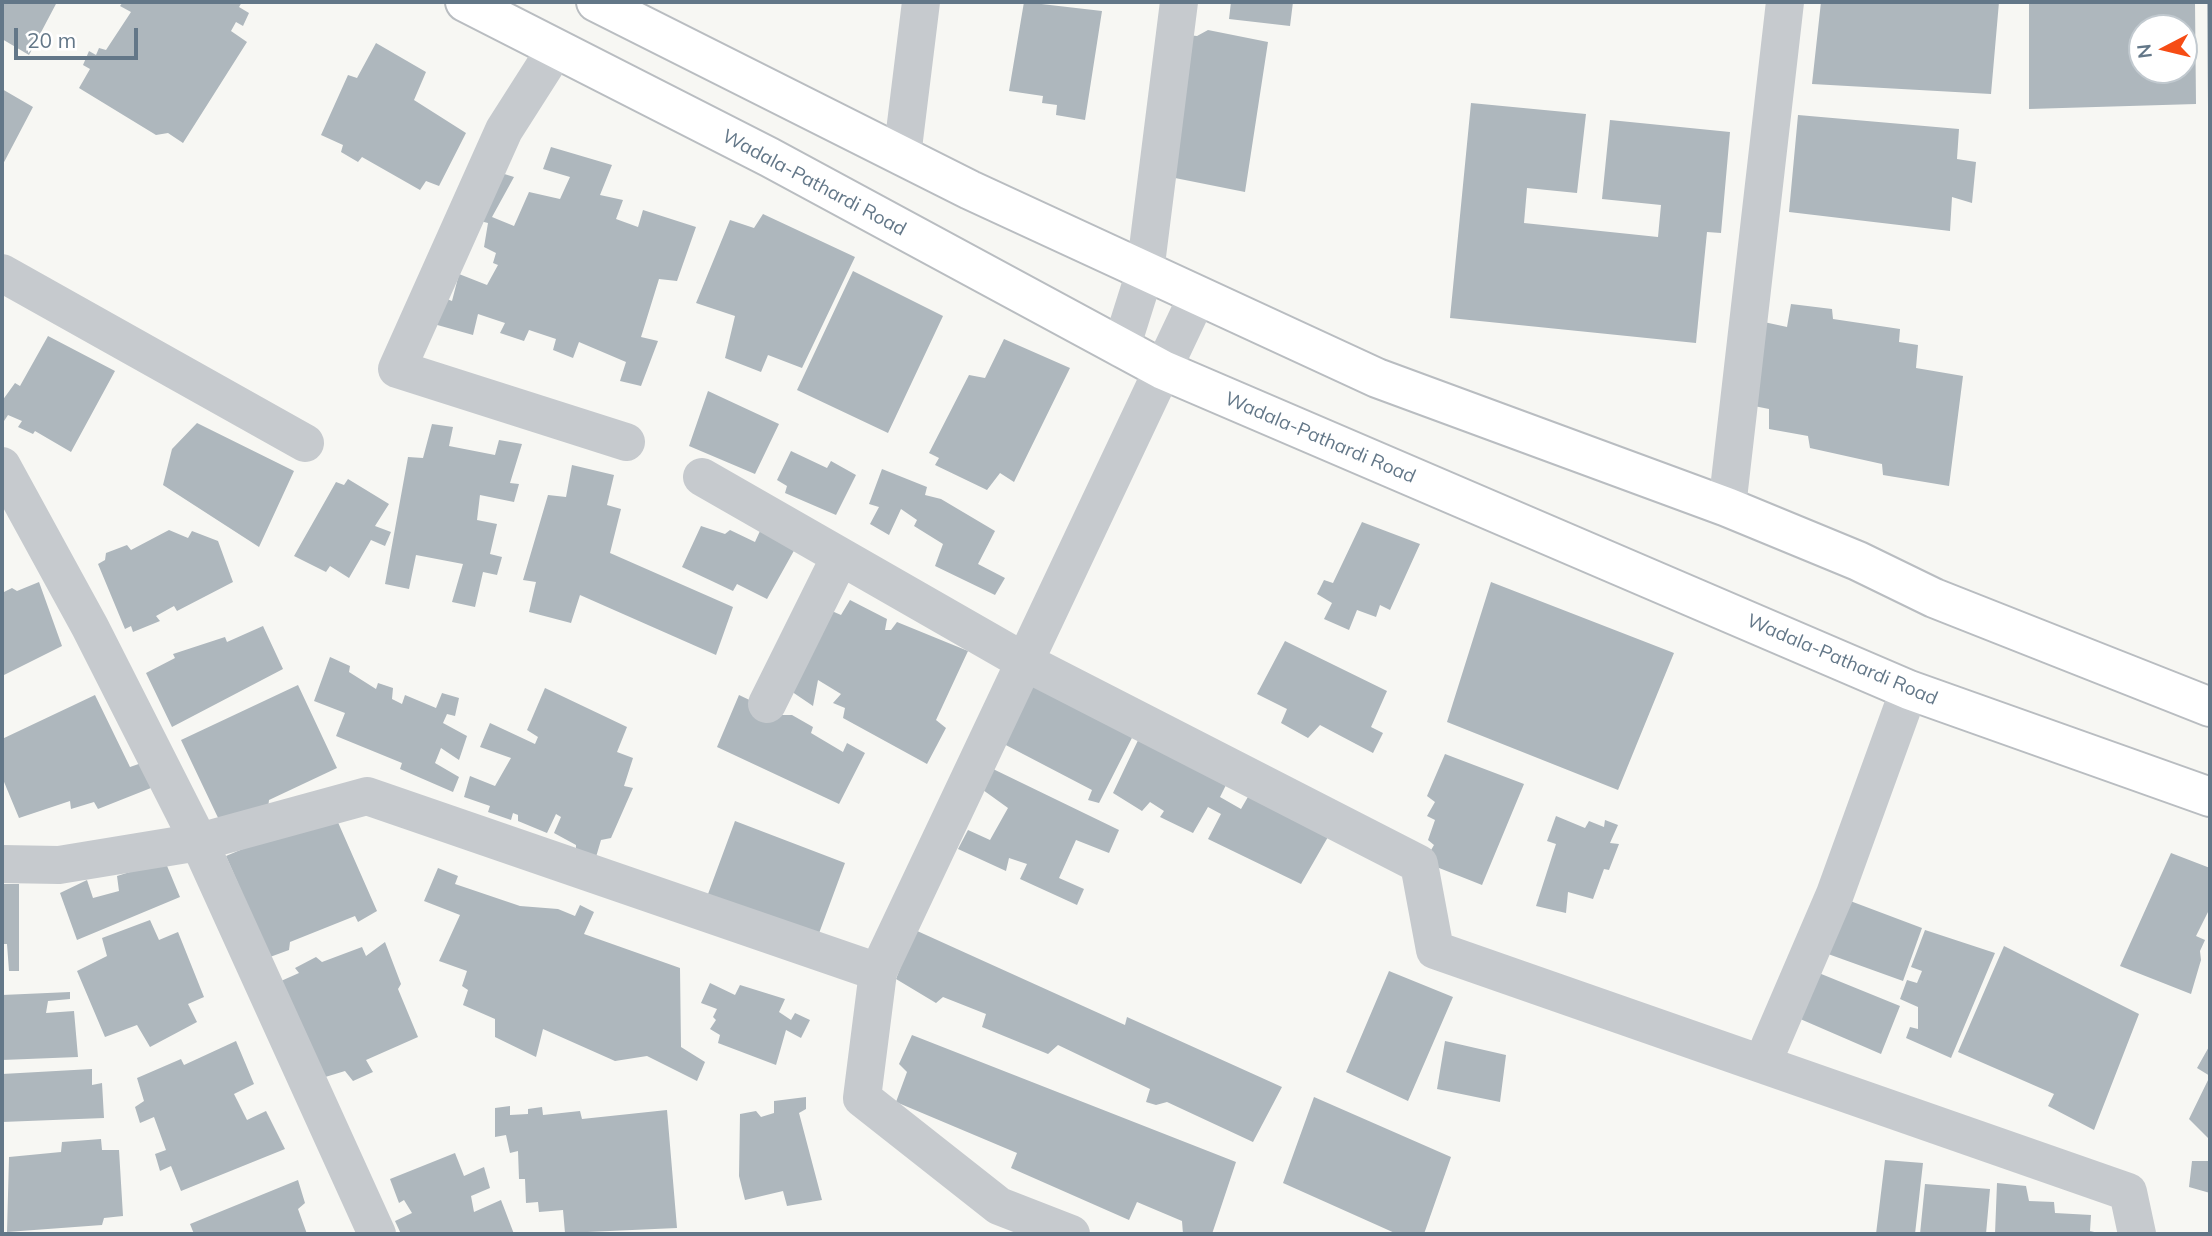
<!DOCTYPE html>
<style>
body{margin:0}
#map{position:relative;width:2212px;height:1236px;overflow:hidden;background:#f7f7f3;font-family:Mulish,sans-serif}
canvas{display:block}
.frame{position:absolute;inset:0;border:4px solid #637788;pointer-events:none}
.north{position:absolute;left:2128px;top:14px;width:70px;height:70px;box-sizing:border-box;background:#fff;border:2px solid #c1c9cf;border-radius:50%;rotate:263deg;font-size:19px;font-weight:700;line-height:28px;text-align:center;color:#637788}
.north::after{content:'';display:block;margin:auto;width:24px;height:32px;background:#f64c15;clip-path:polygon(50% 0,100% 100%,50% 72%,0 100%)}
.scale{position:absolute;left:14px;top:28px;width:124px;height:32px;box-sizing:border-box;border:4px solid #637788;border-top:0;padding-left:9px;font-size:21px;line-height:24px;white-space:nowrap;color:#637788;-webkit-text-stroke:5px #fff;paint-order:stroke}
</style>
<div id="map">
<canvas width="2212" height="1236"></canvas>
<div class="frame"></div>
<div class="north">N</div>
<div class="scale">20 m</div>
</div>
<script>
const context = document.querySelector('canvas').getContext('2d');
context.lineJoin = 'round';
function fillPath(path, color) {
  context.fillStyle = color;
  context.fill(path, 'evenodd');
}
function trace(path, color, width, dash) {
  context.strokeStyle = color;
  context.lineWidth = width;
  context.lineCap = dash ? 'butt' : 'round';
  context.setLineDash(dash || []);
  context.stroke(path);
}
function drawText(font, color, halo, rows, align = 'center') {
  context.font = font + ' Mulish,sans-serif';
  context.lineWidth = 7;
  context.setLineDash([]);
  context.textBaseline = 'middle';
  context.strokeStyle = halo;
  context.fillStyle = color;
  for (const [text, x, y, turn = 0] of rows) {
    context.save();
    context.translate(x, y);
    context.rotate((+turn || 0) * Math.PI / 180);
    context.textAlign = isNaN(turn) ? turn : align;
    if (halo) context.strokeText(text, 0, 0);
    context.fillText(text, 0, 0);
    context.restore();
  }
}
fillPath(new Path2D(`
 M2,2H57L29,55L2,39Z
 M123,2H242L239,7L249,13L243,26L236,22L231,31L247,42L183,143L168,133L156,135L79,88L90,69L83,65L89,51L96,55L99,48L106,50L131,12L120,6Z
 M1024,2L1102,11L1085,120L1056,115L1057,105L1042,103L1043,96L1009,91Z
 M1231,2H1293L1290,26L1229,19Z
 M1821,2H1999L1991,94L1812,84Z
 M2029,2H2195L2196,104L2029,109ZM2142,28H2184V70H2142Z
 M2207,2H2210V107H2208Z
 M1208,30L1268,42L1245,192L1175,178L1178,34L1197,36Z
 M376,43L426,72L414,100L466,133L439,186L426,181L420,190L362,157L358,162L341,152L343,145L321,135L348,75L357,78Z
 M2,89L33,107L2,166Z
 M1471,103L1586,114L1577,193L1527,188L1524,223L1658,237L1661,205L1602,199L1610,120L1730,132L1721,233L1707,232L1696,343L1450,318Z
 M1798,115L1959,129L1957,159L1976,162L1972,203L1952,197L1950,231L1789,212Z
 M551,147L612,165L600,195L623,200L616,219L638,227L643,210L696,227L677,281L659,279L641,337L658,341L641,386L620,381L626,362L579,342L573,358L553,350L556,339L529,330L524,341L500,333L505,323L478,314L473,335L423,321L432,293L452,301L459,274L487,285L498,265L493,263L496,253L484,247L488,223L476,220L498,172L514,177L492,217L514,226L529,192L560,199L570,177L543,169Z
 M763,214L855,257L802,368L768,355L761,372L725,358L735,316L696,303L730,220L754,228Z
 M853,271L943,316L888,433L797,390Z
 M1791,304L1832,309L1833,319L1900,329L1899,342L1918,345L1916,368L1963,376L1949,486L1883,475L1882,464L1810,448L1808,436L1769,429V409L1754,406L1764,322L1787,327Z
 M48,336L115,371L71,452L35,431L33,434L18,427L22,421L8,415L4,421L2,419V401L15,383L20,386Z
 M1004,339L1070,368L1014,482L1000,473L987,490L935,465L939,458L929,453L969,375L985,378Z
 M708,391L779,424L755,474L689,446Z
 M197,423L294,471L259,547L163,485L172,449Z
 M432,424L453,427L449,446L495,455L499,440L522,444L510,483L519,484L514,502L480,495L477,520L497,524L490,554L502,557L497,575L483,572L475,607L452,602L463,564L416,555L409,589L385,584L408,457L423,458Z
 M791,451L827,468L831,461L856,475L836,515L785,493L787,486L777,480Z
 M572,465L614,475L607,505L621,509L610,553L733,607L716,655L580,595L571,623L529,612L536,582L523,580L548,495L566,497Z
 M882,469L927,487L925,495L941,499L995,531L978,564L1005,578L995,595L935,566L943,544L914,526L917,520L901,509L889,535L870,524L879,507L869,504Z
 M348,479L389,504L375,526L391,532L385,546L371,540L349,578L330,566L326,572L294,556L336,482L344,485Z
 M1362,522L1420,544L1390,610L1380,605L1376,617L1357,610L1349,630L1324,619L1332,603L1317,594L1324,580L1333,583Z
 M701,526L725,534L730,530L755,542L760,531L796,547L767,599L737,584L733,591L682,567Z
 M169,530L188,538L192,531L218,541L233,582L177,611L174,606L156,616L160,621L133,632L131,626L125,629L98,564L105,560L106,553L127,545L131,550Z
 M39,582L62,646L2,676V593L12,588L17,591Z
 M1491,582L1674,653L1618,790L1447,722Z
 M850,600L887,619L885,630H891L897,622L968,651L936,720L946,728L927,764L843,718L845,708L833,703L841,694L818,680L813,706L782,685L825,608L841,615Z
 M263,626L283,669L172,727L146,673L175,658L173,654L225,637L227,642Z
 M1285,641L1387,691L1371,727L1383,733L1373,753L1320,725L1308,738L1281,723L1287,709L1257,694Z
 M330,657L350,666L349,672L376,689L378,683L393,688L392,699L402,704L405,695L436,708L442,693L459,698L455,716L447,714L443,723L467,736L459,760L441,748L435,763L459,777L453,792L400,769L402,763L336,736L345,713L314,701Z
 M1032,677L1139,724L1099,803L1088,800L1092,790L1000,742Z
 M298,685L337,768L269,800L268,808L221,824L181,740Z
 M545,688L627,727L617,752L633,758L624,786L633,788L611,838L601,840L596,857L576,850V845L554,833L561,817L556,814L547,833L518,821V815L513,813L511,820L488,812L490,806L464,797L470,776L495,786L511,758L480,747L490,723L535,744L538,737L527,730Z
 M95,695L130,767L150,760L161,784L98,809L94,802L71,809L70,801L19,818L2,777V739Z
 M739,695L781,715H792L813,727L811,733L843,752L847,743L865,753L839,804L717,747Z
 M1141,734L1230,777L1220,797L1241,809L1253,788L1332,830L1301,884L1208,839L1221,814L1208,807L1193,833L1160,817L1164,811L1150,802L1142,811L1113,793Z
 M1445,754L1524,784L1482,885L1424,862L1434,845L1428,840L1435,820L1427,816L1435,802L1427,796Z
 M991,768L1119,830L1109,853L1076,840L1059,878L1084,889L1077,905L1020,879L1027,864L1009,858L1006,871L958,849L968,830L990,840L1008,808L983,790Z
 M333,811L377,911L358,922L355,916L290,942L289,950L270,957L226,856Z
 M1556,816L1585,828L1589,821L1604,827L1605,820L1618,825L1610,843L1619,844L1609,870L1604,869L1593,899L1568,892L1566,913L1536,906L1556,844L1547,841Z
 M735,821L845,863L818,936L708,894Z
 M2171,853L2210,868V908L2196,936L2205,940L2200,951L2201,960L2191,994L2120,966Z
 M165,861L180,897L77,940L60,893L87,880L93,898L119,891L117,876Z
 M438,868L458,876L455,884L520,906L558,909L575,916L580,905L594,912L584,934L680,968L681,1047L705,1062L697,1081L647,1056L615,1061L543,1029L536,1057L495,1037V1019L463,1005L468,990L462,986L467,971L439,961L460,915L424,901Z
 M2,884H19V971H9L7,944H2Z
 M1837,896L1922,928L1903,981L1817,950Z
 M150,920L159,940L178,932L204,997L188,1004L197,1022L150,1047L137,1025L105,1037L77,971L107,956L102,938Z
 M915,930L1125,1025L1127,1017L1282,1087L1253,1142L1167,1102L1156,1105L1146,1102L1150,1089L1058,1045L1048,1054L982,1027L986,1014L943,997L936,1003L896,979Z
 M1925,930L1995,953L1951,1058L1906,1038L1910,1027L1918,1029V1007L1900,999L1907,980L1917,983L1922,971L1911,967Z
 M385,942L401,984L398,989L418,1037L366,1060L373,1072L353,1081L345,1071L322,1078L281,981L299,973L295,968L316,957L322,962L362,947L366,956Z
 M2004,946L2139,1014L2094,1130L2048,1106L2054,1094L1958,1052Z
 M1809,969L1900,1006L1881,1054L1791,1015Z
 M1389,971L1453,997L1408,1101L1346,1072Z
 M710,983L735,995L740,985L785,999L779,1012L791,1020L795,1013L810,1020L801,1038L786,1030L776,1065L718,1043L720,1035L710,1029L716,1020L713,1017L717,1009L701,1003Z
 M70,992V999L48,1001L46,1013L74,1011L78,1057L2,1060V995Z
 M912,1035L1236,1162L1212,1234H1183L1182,1221L1137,1202L1129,1220L1011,1168L1017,1153L896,1102L907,1072L899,1064Z
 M236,1041L254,1084L234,1094L247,1120L266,1111L285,1149L181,1191L171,1166L160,1171L155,1154L166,1150L154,1117L140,1123L135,1107L144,1101L137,1078L181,1059L184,1065Z
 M1445,1041L1506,1055L1500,1102L1437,1089Z
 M2210,1045V1140L2189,1119L2210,1076L2197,1068Z
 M92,1069V1085L102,1083L104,1118L2,1122V1074Z
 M806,1097V1109L799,1113L822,1200L787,1206L783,1191L745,1200L739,1176L740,1114L756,1111L761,1117L774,1113V1101Z
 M1314,1097L1451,1157L1424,1234H1397L1283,1183Z
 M510,1106V1115L528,1114V1109L542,1107L543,1115L580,1111L582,1119L667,1110L677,1228L565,1233L563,1210L539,1212L538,1202L526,1203L525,1179H519L518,1151L510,1153L506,1135L495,1137V1108Z
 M101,1139L102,1150H119L123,1216L104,1218L102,1225L7,1232L9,1157L61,1152L62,1142Z
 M455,1153L464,1176L484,1167L490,1188L471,1196L474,1212L501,1200L514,1234H401L395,1221L412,1213L404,1200L399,1203L390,1179Z
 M1885,1160L1923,1163L1915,1234H1876Z
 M2192,1161H2210V1193L2189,1187Z
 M298,1180L305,1203L298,1209L307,1234H194L190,1224Z
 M1997,1183L2026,1186L2029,1201L2054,1202L2055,1213L2091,1215L2090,1231L2103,1234H1995Z
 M1925,1184L1990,1189L1986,1234H1920Z`), '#aeb7bd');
const major = new Path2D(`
 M465,2L769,157L1163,370L1909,690L2210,797
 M596,2L970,190L1377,378L1727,507L1858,561L1934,598L2210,707`);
trace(major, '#b9bdc1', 42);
trace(new Path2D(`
 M555,50L504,130L397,369L626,442
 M902,156L921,2
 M2,273L305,443
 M1121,348L1145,272L1179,2
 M2,466L90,627L199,842L377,1234
 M702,477L1025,662L1419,864L1435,950L2128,1192L2137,1234
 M1727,507L1785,2
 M767,704L840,557
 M2,864L59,865L199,842L367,796L878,972
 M1762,1064L1835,894L1909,690
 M1071,1234L999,1206L862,1098L878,972L1197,297`), '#c6cace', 38);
trace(major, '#fff', 38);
drawText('19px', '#637788', '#fff', [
 ["Wadala-Pathardi Road",814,183,28],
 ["Wadala-Pathardi Road",1320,438,23],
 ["Wadala-Pathardi Road",1842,660,23]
]);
</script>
